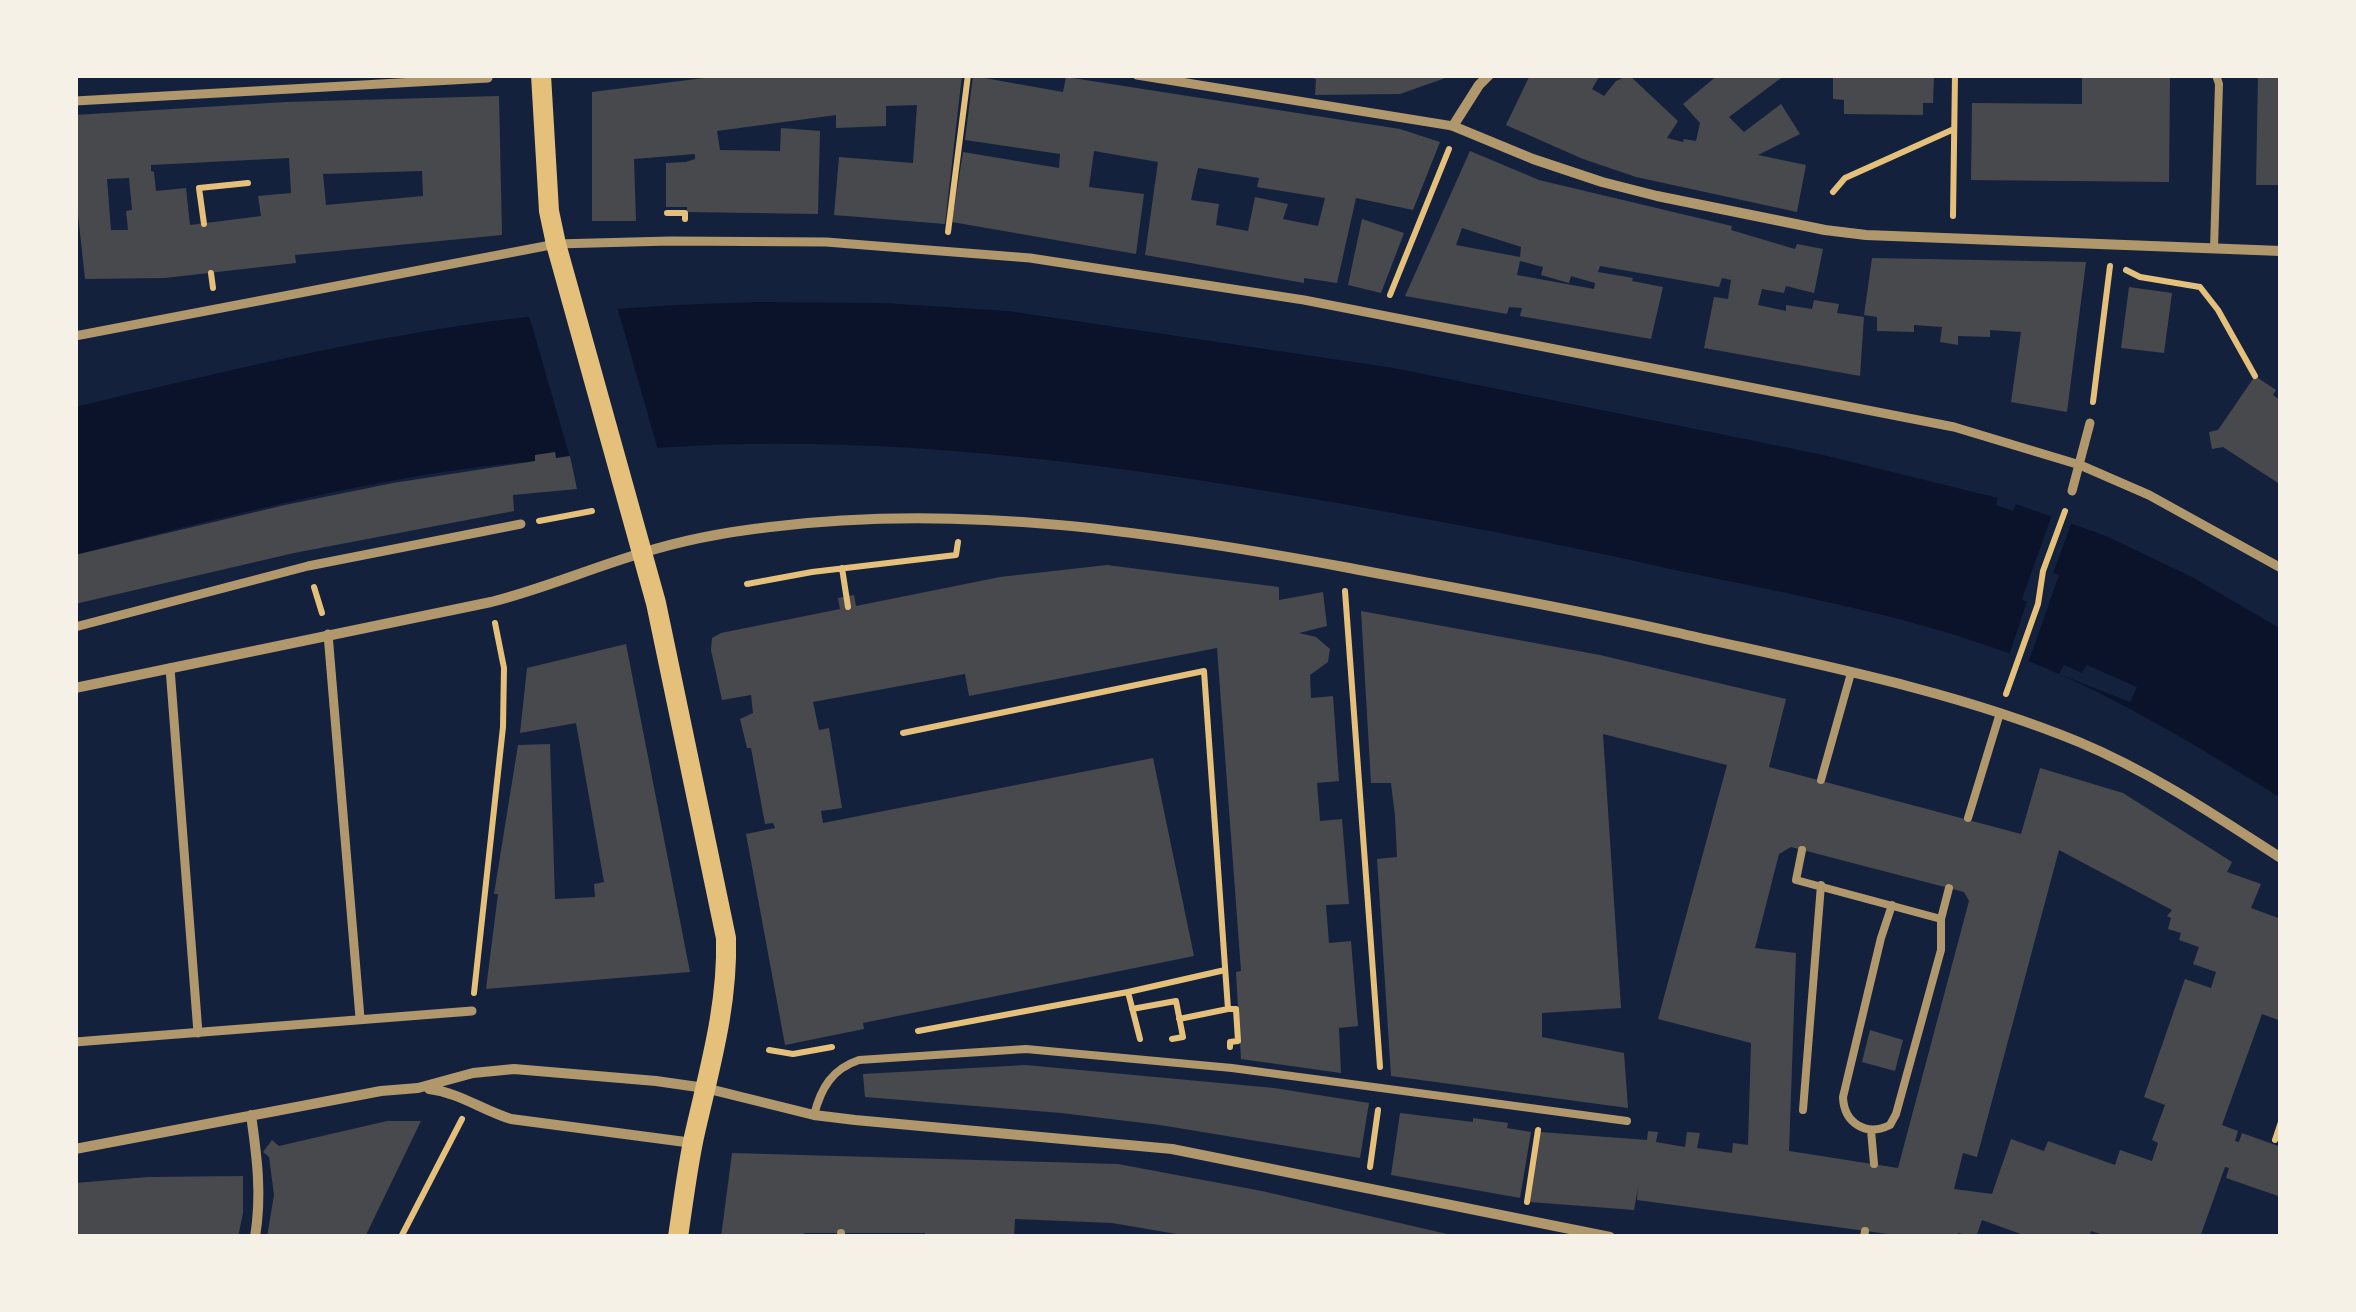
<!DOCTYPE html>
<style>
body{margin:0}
#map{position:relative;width:2356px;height:1312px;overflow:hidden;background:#14213d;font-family:"Times New Roman",serif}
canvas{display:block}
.frame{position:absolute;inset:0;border:78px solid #f6f1e7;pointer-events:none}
</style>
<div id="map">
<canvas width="2356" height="1312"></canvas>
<div class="frame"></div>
</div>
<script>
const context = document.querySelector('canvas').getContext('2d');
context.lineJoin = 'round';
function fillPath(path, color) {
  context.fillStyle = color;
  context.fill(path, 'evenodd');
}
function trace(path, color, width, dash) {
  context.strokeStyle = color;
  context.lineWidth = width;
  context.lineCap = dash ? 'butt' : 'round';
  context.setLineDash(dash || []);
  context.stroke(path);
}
fillPath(new Path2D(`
 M760,302L884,303L1008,311L1394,368L1819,454L1998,498L1996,505L2013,511L2016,504L2106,536L2192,577L2281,629V798C2194,744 2109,692 2013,655C1904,613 1771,591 1657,566C1543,540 1429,519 1314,499C1065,456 808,424 556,458L555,452L536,455L535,461C382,474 224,517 75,555V407C213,374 352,340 493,321C582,310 670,304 760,302Z`), '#0b132b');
fillPath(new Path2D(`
 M616,303L659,454L571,461L528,312Z
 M2053,512L2073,519L2053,573L2059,575L2027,666L2008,658L2027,602L2022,599Z
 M2064,665L2082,673L2087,665L2137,687L2130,702L2059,674Z`), '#14213d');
fillPath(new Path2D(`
 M728,75H962L945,224L834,215L839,157L913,163L917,105L886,106V126L836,128V115L717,131L720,150L780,151L781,128L820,131L818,214L687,212V207H666V163L686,162L695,159V154L634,159L636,221H592V92Z
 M1303,75H1451V76L1400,94L1315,95L1316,79Z
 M1530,75H1600L1592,89L1604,96L1616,81L1629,75L1678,121L1667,138L1683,142L1684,139L1696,141L1700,123L1683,104L1718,75H1785L1729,117L1744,132L1781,104L1800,134L1758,155L1806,165L1797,212L1636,177L1583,159L1506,125Z
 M1833,75H1934L1933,103H1923V115L1844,114V100L1833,99Z
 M2082,75H2170L2169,182L1971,180L1972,103L2082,104Z
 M2258,75H2281V185H2256Z
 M973,76L1063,92L1066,77L1400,129L1440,142L1413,210L1356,198L1337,283L1304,278V283L1145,255L1158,162L1094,151L1089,187L1144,194L1136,254L952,222L963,152L1059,168L1060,154L965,140ZM1198,168L1259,178L1257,187L1325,198L1318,226L1283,219L1288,204L1255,197L1248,231L1216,225L1219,204L1191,200Z
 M499,96L502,235L295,255L296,263L165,278L85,279L75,187V115L286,102ZM289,158L291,193L258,196L261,216L190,225L186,188L156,191L154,172L151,171V165ZM422,171L423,196L326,205L323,174ZM129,178L132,210L126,211L128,230H111L107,179Z
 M1470,151L1539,180L1732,226L1731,230L1795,249L1797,244L1823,249L1814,293L1786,286L1784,293L1762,289L1758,305L1786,311V305L1812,309L1814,300L1839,304L1837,313L1864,317L1860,376L1704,348L1714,297L1728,299L1731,280L1722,278L1719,287L1600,266L1598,272L1633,278L1632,281L1663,287L1651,339L1520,316L1522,308L1509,307L1507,314L1405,296ZM1462,228L1521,247L1520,257L1456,245ZM1520,261L1543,267L1541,275L1569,283L1571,276L1595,283L1594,289L1517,275Z
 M1362,219L1404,233L1381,293L1348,285Z
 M1872,258L2086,262L2067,412L2011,402L2021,332L1990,330V337L1958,336V345L1940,342L1942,327L1914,325V332L1877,331V317L1864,315Z
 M2129,287L2172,293L2164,353L2121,348Z
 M2255,376L2276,390L2273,395L2281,401V485L2223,447L2212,449L2209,432L2218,430Z
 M555,452L556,458L570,456L577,489L513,495L514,511L294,553L75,604V555L285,505L393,483L535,461V455Z
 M1107,565L1279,587V600L1323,592L1327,626L1299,633L1316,637L1330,649L1328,662L1310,675L1311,698L1333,696L1339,781L1317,783L1320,821L1342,819L1349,904L1326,905L1329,943L1351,941L1358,1026L1339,1028L1341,1073L1241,1059L1236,972L1241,971L1217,648L969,696L965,674L813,702L819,730L829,728L842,808L821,811L823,823L1153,758L1194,956L863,1023L864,1029L785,1045L746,834L775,828L773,823L765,824L751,748H747L740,719L753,713L751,695L722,700L711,650L712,638L721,633L840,609L838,598L854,595L856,606L1000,577Z
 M1361,611L1600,655L1786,699L1769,767L2021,834L2040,768L2123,793L2232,862L2227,872L2261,884L2251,908L2281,919V1021L2262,1014L2222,1125L2238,1131L2235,1141L2239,1142L2242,1133L2281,1147V1197L2226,1178L2229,1168L2225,1167L2200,1237H2109L2091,1231L2089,1237L2054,1234L2053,1237H2029L1982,1220L1976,1237L1958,1233L1957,1237H1910L1637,1200L1638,1188L1634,1210L1530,1202L1540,1132L1647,1140L1648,1131L1658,1132L1656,1142L1685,1147L1687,1132L1700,1133L1697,1148L1732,1153L1733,1143L1748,1145L1751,1043L1658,1019L1727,765L1603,734L1621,1008L1542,1013V1037L1624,1053L1628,1108L1391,1076L1377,859L1397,857L1395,816L1391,783H1371ZM1791,847L1964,892L1969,901L1898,1168L1789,1151L1796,953L1755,948L1779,854ZM2059,850L2172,910L2167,916L2171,918L2168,929L2181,933L2179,940L2199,947L2193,964L2216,972L2211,988L2185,979L2144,1097L2165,1105L2152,1140L2158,1143L2152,1161L2120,1150L2115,1165L2048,1141L2044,1151L2011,1139L1992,1194L1954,1189L1963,1153L1977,1157Z
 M626,644L690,972L486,989L498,894H494L518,745L550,744L555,899L595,897L594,884L604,882L576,723L520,733L527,668Z
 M1870,1030L1903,1040L1895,1071L1862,1062Z
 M1026,1065L1274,1088L1369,1103L1360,1158L1160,1125L1061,1113L865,1097L863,1074Z
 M1400,1113L1473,1122V1118L1508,1123L1507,1128L1531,1132L1520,1198L1391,1175Z
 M387,1121H421L365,1237H267L274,1195L269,1157L263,1152L272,1140L279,1146Z
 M732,1153L1118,1164L1262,1191L1460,1237H1194L1112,1223L1015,1219L1014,1237H925V1233H804V1237H721Z
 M243,1176V1213L238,1237H75V1183L148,1177Z`), '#48494c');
trace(new Path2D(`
 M1833,192L1845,178L1954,129
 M667,213H685V219
 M1953,216L1955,75
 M204,224L199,188L248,183
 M948,232L968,75
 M2126,270L2140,277L2200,287L2218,310L2255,376
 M211,273L213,288
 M1390,295L1449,149
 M2093,402L2110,266
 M539,521L592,511
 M842,568L848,607
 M747,584L812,572L956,555L958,542
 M314,587L322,613
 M1345,591L1380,1067
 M2006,694L2038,604L2043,571L2065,511
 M903,733L1204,671L1228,1009H1236L1238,1041L1230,1042V1047
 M1128,992L1140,1039
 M474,993L503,727L504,668L495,623
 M1132,1009L1176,1001L1183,1037L1172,1039
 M1179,1019L1228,1009
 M918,1031L1128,992L1225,970
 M769,1050L793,1054L832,1047
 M2275,1140L2281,1122
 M1370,1167L1378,1110
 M1527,1202L1538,1130
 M401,1237L462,1119`), '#e5c07b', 6);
trace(new Path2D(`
 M2214,249L2219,84L2216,75
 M1821,780L1851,673
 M1968,818L2000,713
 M1802,850L1796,880L1941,919
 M1892,905L1881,938L1843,1097C1844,1123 1866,1137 1890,1125L1896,1114L1941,950V919L1949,888
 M1803,1110L1821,885
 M814,1115C821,1088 832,1069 859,1060L1026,1049L1232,1068L1627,1121
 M1871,1130L1874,1164
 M841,1237V1233
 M1864,1237L1865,1231`), '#b1986c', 8);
trace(new Path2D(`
 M1137,75L1453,126
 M75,101L488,78
 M75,336L556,244L670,241L826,242L1030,258L1304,300L1954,427L2080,465L2149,495L2281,568
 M2072,491L2090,423
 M75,627L308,566L521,524
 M328,634L360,1018
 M170,668L198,1033
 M75,1042L472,1011`), '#b1986c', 9);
trace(new Path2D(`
 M1489,75L1479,85L1453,126L1533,159L1602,182L1657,196L1825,230L1866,235L2281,251
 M75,688L491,602C543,589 591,568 642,553C683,540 726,532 770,527C963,503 1154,532 1344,567C1455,588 1565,607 1674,632C1810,663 1950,689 2079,742C2151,772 2216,816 2281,858
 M429,1089C460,1093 482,1110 511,1119L693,1143
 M251,1115C257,1157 262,1195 255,1237
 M75,1149L381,1091L418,1088L473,1073L514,1069L656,1081L705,1088L814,1115L855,1120L1172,1149L1610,1237`), '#b1986c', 10);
trace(new Path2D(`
 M541,75L549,211L556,244L656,603L726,938C728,1007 709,1070 694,1137C687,1170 683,1204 678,1237`), '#e5c07b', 20);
</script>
